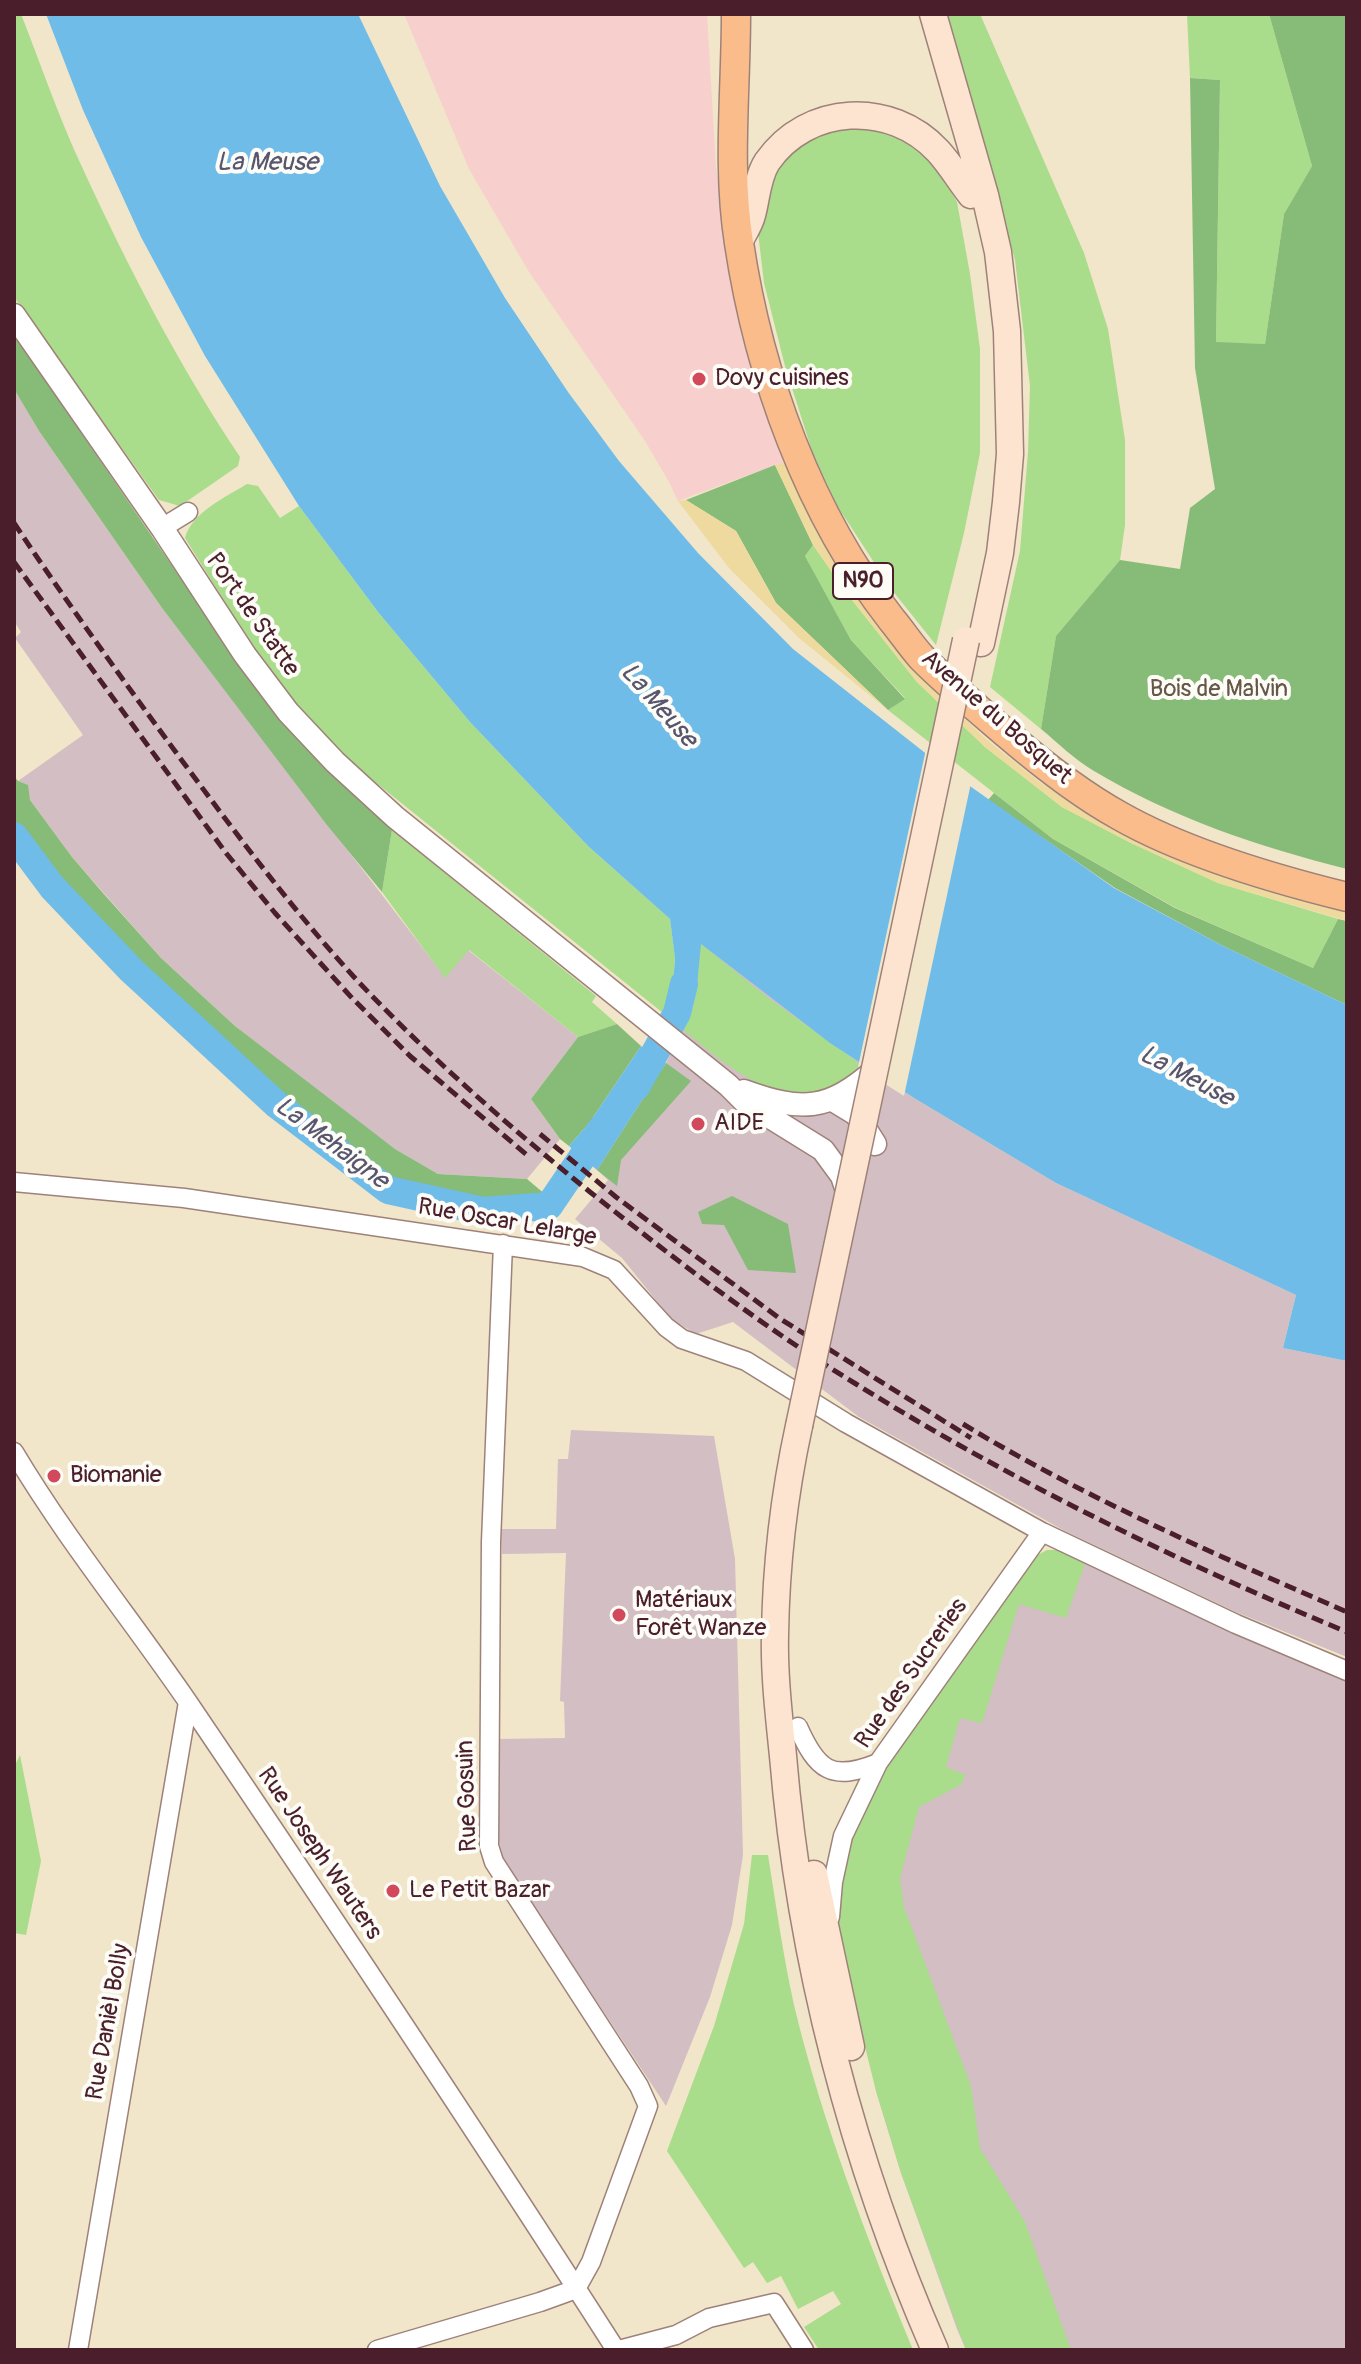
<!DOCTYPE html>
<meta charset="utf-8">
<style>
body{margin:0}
#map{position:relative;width:1361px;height:2364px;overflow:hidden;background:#f1e5ca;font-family:Pangolin,sans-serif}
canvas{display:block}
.frame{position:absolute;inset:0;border:16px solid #4a1f2b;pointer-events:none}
</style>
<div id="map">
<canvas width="1361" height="2364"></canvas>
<div class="frame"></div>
</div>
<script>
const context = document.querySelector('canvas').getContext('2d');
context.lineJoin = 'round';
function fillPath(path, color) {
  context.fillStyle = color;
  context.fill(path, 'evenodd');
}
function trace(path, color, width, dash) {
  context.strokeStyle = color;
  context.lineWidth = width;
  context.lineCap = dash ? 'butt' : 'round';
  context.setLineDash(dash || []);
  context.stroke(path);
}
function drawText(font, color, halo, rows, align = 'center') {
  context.font = font + ' Pangolin,sans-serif';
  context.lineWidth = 8;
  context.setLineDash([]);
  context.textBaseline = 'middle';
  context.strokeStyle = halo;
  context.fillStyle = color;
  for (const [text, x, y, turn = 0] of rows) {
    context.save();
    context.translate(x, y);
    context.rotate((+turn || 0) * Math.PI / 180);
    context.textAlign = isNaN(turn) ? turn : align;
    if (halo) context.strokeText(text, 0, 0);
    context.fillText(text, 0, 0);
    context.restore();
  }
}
fillPath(new Path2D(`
 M404,14H707L716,167L747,348L784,462L678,501L669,482L645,441L529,272L469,169Z`), '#f7d0cd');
fillPath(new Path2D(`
 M14,389L39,431L162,608L445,977L468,950L578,1037L531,1099L560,1139L527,1179L438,1174L395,1149L345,1112L235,1026L161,958L72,857L30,800L27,785L18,781L83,735L15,638L21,632L14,621Z
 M700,943L830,1043L914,1098L1056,1183L1296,1295L1283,1348L1347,1361V1657L1236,1612L1065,1531L859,1417L733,1322L696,1334L671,1319L622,1258L575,1219L608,1180L597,1170L666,1063L682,1029L691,1006Z
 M571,1430L714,1436L735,1559L743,1855L732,1925L710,1997L666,2106L504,1861L499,1841L498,1739L565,1738L564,1702L560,1701L566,1553L502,1554L501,1529H556L558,1459H568Z
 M1047,1550H1063L1347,1679V2350H966L957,2329L901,2173L876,2091L847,1838Z`), '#d2bec3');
fillPath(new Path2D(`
 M14,14H21C41,65 59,118 82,167C128,267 179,366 240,457L238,466L180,506L159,500L14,297Z
 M947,14H980L1084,253L1108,329L1125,440V525L1120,560L1056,636L1041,729L990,687L1020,551L1028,452L1030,386L1015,260Z
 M1187,14H1269L1312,166L1284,214L1265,344L1216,343L1220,80L1190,78Z
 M850,122L911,139L935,163L957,202L970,274L980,349V453L964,533L936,645L892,590L838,507L813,454L785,366L764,283L756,215L784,150Z
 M247,484L258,486L280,518L299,506L378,612L470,722L588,846L670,919L675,957L673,985L663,1013L339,753L287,697L249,641L185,538C192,512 226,497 247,484Z
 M813,545L848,595L917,682L985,747L1062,807L1131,843L1218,883L1338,919L1313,968L1176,908L1053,839L888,710L905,698L851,640L805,556Z
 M392,830L596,996L592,1002L617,1024L578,1037L469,950L445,978L382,892Z
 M700,943L767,997L859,1063C855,1076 846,1082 833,1087C772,1109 725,1064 682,1029L697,985Z
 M1047,1550H1063L1086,1561L1066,1618L1019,1604L982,1723L960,1718L946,1767L965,1775L962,1784L919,1807L900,1878L904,1907L971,2086L980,2148L1025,2222L1071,2350H966L901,2173L876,2091L835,1926L847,1838L883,1768L1036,1556Z
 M20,1755L41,1861L26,1935L14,1933V1767Z
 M752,1855H768C776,1905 783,1955 794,2005C822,2122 867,2239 913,2350H819L804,2327L841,2304L833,2291L798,2309L781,2276L767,2283L753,2262L744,2268L667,2151L714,2026L744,1924Z`), '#a9dc8b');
fillPath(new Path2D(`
 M1269,14H1347V869C1260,847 1172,818 1094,771C1075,760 1058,743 1041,729L1056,636L1120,560L1180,569L1190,508L1215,489L1195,368L1190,78L1220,80L1216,342L1265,344L1284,214L1312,166Z
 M14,335L238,662L328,769L392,830L382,892L327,825L162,608L39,431L14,389Z
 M775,465L813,545L805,556L851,640L905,699L888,710L776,603L736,531L686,500Z
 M14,776L18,781L28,785L30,800L72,857L103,893L161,958L235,1026L395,1149L438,1174L527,1179L553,1201L549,1206L483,1211L392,1197L385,1194L273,1109L103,953L44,889L14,848Z
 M994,793L1053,839L1175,908L1313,968L1338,919L1347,921V1005L1223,946L1115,888L988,800Z
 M617,1024L641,1046L590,1122L569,1146L560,1139L531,1099L578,1037Z
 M666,1063L691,1081L621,1160L617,1186L597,1170Z
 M732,1196L788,1224L796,1273L748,1270L724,1225L702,1224L698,1212Z`), '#86bc77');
fillPath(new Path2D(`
 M784,462L819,533L857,597L911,667L986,739L1041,783L1133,839L1347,909V921L1218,883L1131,843L1062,807L985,747L917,682L848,595L813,545L775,465Z
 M686,500L736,531L776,603L888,710L799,638L729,568L678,501Z`), '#eeda9e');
fillPath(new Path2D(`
 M46,14H358L440,186L505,298L568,392L619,461L698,553L793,649L943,767L1114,888L1223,946L1347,1005V1361L1283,1348L1296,1295L1056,1183L914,1098L830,1043L701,944L697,985L682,1029L663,1013L673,985L675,958L670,919L588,846L470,722L378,612L299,506L205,356L141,237L83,110Z
 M641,1046L666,1063L597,1170L569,1146L590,1122Z`), '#6fbce9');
fillPath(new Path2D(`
 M926,749L971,783L904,1096L858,1067Z`), '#f1e5ca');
trace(new Path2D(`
 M14,836L52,887L131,970L277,1105L388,1190L483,1211L549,1206L602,1128
 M636,1087L677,1013L684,984`), '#6fbce9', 28);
const minor = new Path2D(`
 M162,528L188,512
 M14,1182L184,1198L583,1257L614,1270L666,1327L682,1339L746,1361L846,1423L1042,1532L1236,1624L1347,1671
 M503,1244L491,1542L489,1846L494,1862L639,2086L648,2106L591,2262L576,2289
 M14,1452C67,1541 132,1620 190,1705C334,1918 477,2133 616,2350
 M798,1727C817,1770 831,1782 878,1763
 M830,1917L833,1882L843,1836L878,1763L1042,1532
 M78,2350L188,1702
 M377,2350L540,2302L576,2289
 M619,2350L676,2335L709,2318L774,2303L804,2350`);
const tertiary = new Path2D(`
 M14,315L162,528L245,655L288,712L335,762L395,817L728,1085L744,1101L823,1150L842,1176L848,1194
 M744,1091C802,1112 828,1111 875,1070
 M833,1100L856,1114L875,1144`);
const secondary = new Path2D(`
 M933,14L985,195L998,252L1007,331L1010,454L1006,502L1000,553L981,643
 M739,242C743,234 750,224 752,215C757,197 757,178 767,162C807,104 891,100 938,151C950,164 960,181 971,195
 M799,1426C784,1495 776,1564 775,1635C774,1675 779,1716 783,1756C800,1960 853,2163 935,2350
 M814,1874L851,2047`);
const primary = new Path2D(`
 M736,14C736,91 727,167 739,243C759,376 809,514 892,620C902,632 911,646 922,658C949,685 979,710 1008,735C1042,764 1080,794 1120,816C1185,853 1274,879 1347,897`);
trace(minor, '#9e827a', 21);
trace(tertiary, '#9e827a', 25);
trace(secondary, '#9e827a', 29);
trace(primary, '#9e827a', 31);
trace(minor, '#fff', 18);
trace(tertiary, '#fff', 22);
trace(secondary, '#fde4d0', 26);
trace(primary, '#f9bc8a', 28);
trace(new Path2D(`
 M14,523C68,604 125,683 183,762C238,836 292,909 354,977C427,1055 507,1125 590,1192C676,1260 763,1327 856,1384C1012,1481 1178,1562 1347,1632
 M14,562L226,853L275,913L352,998L410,1056L527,1155
 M540,1134L616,1197L779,1318L971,1438
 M963,1424C1085,1498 1217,1555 1347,1612`), '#4a1f2b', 5, [12, 6]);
const secondaryBridge = new Path2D(`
 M799,1426L966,640`);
trace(secondaryBridge, '#9e827a', 29, []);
trace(secondaryBridge, '#fde4d0', 26);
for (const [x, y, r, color] of [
 [699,379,8,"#d1495b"],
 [698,1124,8,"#d1495b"],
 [54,1476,8,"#d1495b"],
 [619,1615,8,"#d1495b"],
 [393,1891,8,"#d1495b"]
]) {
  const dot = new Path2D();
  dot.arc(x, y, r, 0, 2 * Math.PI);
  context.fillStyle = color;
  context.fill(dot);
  trace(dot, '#fdfcf7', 3);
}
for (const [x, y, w] of [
 [863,581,60]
]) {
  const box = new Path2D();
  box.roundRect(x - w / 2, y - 18, w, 36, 6);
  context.fillStyle = '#fdfcf7';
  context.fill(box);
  trace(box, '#4a1f2b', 2);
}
drawText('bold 22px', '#4a1f2b', null, [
 ["N90",863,581]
]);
drawText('24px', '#4a1f2b', '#fdfcf7', [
 ["Dovy cuisines",715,379],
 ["AIDE",714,1124],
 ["Biomanie",70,1476],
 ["Matériaux",635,1601],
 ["Forêt Wanze",635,1629],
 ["Le Petit Bazar",409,1891]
], 'left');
drawText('24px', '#4a1f2b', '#fdfcf7', [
 ["Port de Statte",252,615,55],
 ["Avenue du Bosquet",996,718,41],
 ["Rue Oscar Lelarge",507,1223,10],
 ["Rue des Sucreries",912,1674,-55],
 ["Rue Gosuin",468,1796,-92],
 ["Rue Joseph Wauters",319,1854,56],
 ["Rue Danièl Bolly",109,2022,-80]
]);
drawText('24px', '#665848', '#fdfcf7', [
 ["Bois de Malvin",1219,690]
]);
drawText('italic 26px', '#57566e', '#fdfcf7', [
 ["La Meuse",267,163],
 ["La Meuse",658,706,49],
 ["La Meuse",1186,1077,28],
 ["La Mehaigne",331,1144,37]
]);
</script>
